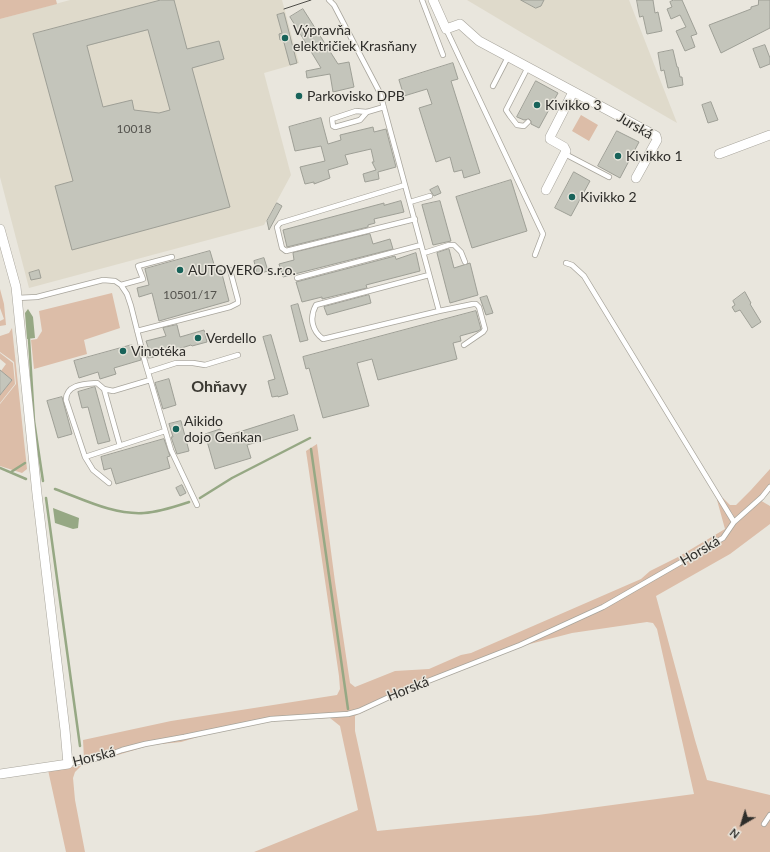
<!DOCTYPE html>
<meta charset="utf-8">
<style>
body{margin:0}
#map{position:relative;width:770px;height:852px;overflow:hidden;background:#e9e6dd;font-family:Lato,sans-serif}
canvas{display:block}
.north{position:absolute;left:722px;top:804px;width:40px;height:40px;-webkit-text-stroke:3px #e9e6dd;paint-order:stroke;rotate:218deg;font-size:11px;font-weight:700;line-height:16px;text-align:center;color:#2e2d2a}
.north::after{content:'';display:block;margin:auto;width:14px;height:18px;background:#2e2d2a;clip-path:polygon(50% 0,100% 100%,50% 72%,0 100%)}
</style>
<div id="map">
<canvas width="770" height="852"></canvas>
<div class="north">N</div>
</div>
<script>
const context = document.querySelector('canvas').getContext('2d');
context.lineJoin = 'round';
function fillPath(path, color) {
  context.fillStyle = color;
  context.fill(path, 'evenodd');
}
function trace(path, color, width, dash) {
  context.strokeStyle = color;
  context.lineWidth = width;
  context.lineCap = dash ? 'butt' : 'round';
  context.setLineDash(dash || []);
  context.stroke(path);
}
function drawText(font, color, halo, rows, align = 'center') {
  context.font = font + ' Lato,sans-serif';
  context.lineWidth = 3;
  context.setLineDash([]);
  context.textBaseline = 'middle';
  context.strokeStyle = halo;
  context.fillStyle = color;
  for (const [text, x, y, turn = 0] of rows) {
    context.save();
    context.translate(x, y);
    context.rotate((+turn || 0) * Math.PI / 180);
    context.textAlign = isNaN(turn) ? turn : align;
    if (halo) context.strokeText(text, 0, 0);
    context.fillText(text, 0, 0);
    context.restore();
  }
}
fillPath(new Path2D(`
 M70,0H282L299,63L264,73L291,175L264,225L29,288L0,177V19Z
 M467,0H629L677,123L524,34Z`), '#dfdacb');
fillPath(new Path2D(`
 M0,0H56L57,4L0,19Z
 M581,115L598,125L589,141L572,131Z
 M0,289L4,304L6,325L0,326V321L4,319L0,308Z
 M112,293L120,328L84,340L87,354L34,369L31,340L37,339L42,331L39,311Z
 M12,328L27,469L22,473L0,466V404L16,384L14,362L0,352V336L9,333Z
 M0,353L13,363L15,384L0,403V395L12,380L1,371L6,364L0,359Z
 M317,444L335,582L350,683L355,687L395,671L429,669L461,655L471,653L641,579L650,571L678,557L725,529L717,500L723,498L730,505H736L751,490L770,469V485L758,499L770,506V524L730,554L656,596L695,740L707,780L770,795V852H254L358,810L340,726L330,718L274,720L218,731L181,742L151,745L81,766L75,772L73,778L75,800L85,852H66L48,770L80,766L84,759L83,740L171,721L337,695L340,689L339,676L306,451ZM647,622L653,623L657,629L694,794L538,815L377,831L355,731V716L400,693L526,645L572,633Z`), '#dcbda8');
fillPath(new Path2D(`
 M28,309L33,317L35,338L27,339L25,313Z
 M53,508L79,518L78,528L73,529L55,523Z`), '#96a884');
trace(new Path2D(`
 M29,339L34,421L43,481
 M311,449L348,709
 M0,468L26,479
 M11,472L25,463
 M55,489C83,499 113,515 144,513C160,512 174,507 189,502
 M46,498L80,746
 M200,498L232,478L310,438`), '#96a884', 2.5);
const building = new Path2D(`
 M161,0H174L187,49L219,41L224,59L192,68L230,207L72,250L55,186L73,181L33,34ZM148,30L170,110L159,113L134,110L132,100L103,107L87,46Z
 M521,0H544L541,6L536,8Z
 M637,0H653L655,13L658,12L662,31L647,34L643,16L640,17Z
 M674,0H682L697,34L691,36L695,47L685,51L676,31L686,27L680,15L671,19L667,9L672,7L670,2Z
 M759,0H770V28L721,53L709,25L751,9V7L758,5Z
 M303,9L338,64L349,62L354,87L333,92L330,74L307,78L306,71L321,68L290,17Z
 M284,13L297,63L290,65L283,39L280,40L279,34L282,33L277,15Z
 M765,45L770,58V64L760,68L753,49Z
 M673,50L677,67H678L680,77H682L683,85L668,88L664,70L661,71L658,53Z
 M453,63L458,79L451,81L480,173L464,178L462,170L454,172L450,157L436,162L419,108L432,104L427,89L404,96L399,80Z
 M536,81L558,93L539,128L531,124V121L529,119L524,120L517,117Z
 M711,102L718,120L708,123L702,105Z
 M321,118L328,144L341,140L340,135L373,127L374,132L386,129L396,167L378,172L379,179L365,182L363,174L376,170L372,162H374L371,149L345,155L348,164L328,170L330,178L314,184V182L305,184L300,167L325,161L321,146L295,151L289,127Z
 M617,131L639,142L620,178L598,166Z
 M574,172L590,181L571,216L555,208Z
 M511,180L527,231L472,248L456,197Z
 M438,186L441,193L434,196L430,190Z
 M401,201L404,212L374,219L375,223L368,225V227L287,247L283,230L384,203V205Z
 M440,201L451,241L433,245L422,205Z
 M277,203L282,206L269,230L267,221Z
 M370,234L373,244L390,239L393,249L283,277L279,264L294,260L293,253Z
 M449,249L454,268L470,263L478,295L450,303L437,253Z
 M210,251L216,271L221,270L229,301L159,321L152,293L139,297L137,288L149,285L145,269Z
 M416,253L420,271L366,285L367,288L322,299V297L302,302L296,282L395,256L396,259Z
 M264,258L268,271L257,274L254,261Z
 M39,270L41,278L31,280L29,273Z
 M745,292L751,303L750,304L761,322L752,328L740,310L735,312L732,307L735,305L733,301Z
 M369,295L371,303L327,315L324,307Z
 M487,296L493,313L486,315L480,298Z
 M298,304L308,340L300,342L291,306Z
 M476,311L481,329L478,331L460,336L461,341L453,343L457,359L378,380L372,359L357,363L369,406L323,418L309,368L306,369L303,357Z
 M177,325L180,337L204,330L207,342L192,346L191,345L175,350L174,348L153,354L154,357L148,358L146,350H149L146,341L166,336L163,328Z
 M271,335L288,394L278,397V396L272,397L268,381L275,379L263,337Z
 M132,345L135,353L139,352L141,360L114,368L116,374L100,379L98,372L79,378L74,361Z
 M0,370L12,380L0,395Z
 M169,379L176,405L163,409L155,383Z
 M95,387L110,441L98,444L88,407L82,408L78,392Z
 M62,397L72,434L58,438L47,401Z
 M294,415L298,430L247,445L251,458L215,469L205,434L220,429L222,437Z
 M181,421L189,451L177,454L171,437H173L169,424Z
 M164,439L170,456L167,457L170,468L116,484L111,468L104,470L101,457Z
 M182,485L186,493L180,496L176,488Z`);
fillPath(building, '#c4c5bb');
trace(building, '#9e9f96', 1);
const lane = new Path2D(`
 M329,0L334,5L380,93L405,185L280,223L277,227L282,248L286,251L415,219
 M422,0L443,55
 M446,29L543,234L535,255
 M493,86L508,57
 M367,112L360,120L335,127L333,126L332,119L356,111L367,112L384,107
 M528,122L524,126L517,125L510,116L506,110L528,67
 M565,154L609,177
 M405,185L439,311
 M410,202L430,196
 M424,253L449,245H454L461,252L465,262
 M566,263L572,265L584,276L734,522
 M429,275L316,305C309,318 312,331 323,339L439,311L473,304H476L479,307L485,329L483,332L464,345
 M297,278L421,245
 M121,285L143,279L138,266L172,257
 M17,298L37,297L103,280L115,281L121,285L127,294L131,306L145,362L171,450L197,505
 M137,331L230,307L238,303V300L230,270
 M148,372L176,363H193L205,365L238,355
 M104,389L120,446
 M85,457L165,431
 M109,483L93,470L85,457L66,400C66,384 85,384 97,383L104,389L113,391L150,380
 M68,764L100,758L122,750L145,744L184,737L271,719L348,714L359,711L400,692L520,645L603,607L723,538L734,522L762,497L770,487
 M764,824L770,815`);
const street = new Path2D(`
 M433,0L446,29L460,24L479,41L656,136L657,140L636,178
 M719,154L770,135
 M546,190L566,151L564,147L550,139V137L573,92
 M0,229L16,287L37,494L65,730L68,764L0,774`);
trace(lane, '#a8a59c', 6);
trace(street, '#a8a59c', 10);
trace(lane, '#fff', 4.5);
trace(street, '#fff', 9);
trace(new Path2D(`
 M284,9L311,0`), '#4d4c48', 1);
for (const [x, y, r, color] of [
 [285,38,4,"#18635a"],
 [299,96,4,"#18635a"],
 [537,105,4,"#18635a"],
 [618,156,4,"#18635a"],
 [572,197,4,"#18635a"],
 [180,270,4,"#18635a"],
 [198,338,4,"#18635a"],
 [123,351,4,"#18635a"],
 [176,429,4,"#18635a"]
]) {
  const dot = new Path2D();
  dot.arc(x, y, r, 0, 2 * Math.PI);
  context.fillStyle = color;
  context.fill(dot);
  trace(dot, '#e9e6dd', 1.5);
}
drawText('12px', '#54534e', null, [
 ["10018",134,129],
 ["10501/17",190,295]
]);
drawText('14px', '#2e2d2a', '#e9e6dd', [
 ["Výpravňa",293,30],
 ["električiek Krasňany",293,46],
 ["Parkovisko DPB",307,96],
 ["Kivikko 3",545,105],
 ["Kivikko 1",626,156],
 ["Kivikko 2",580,197],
 ["AUTOVERO s.r.o.",188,270],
 ["Verdello",206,338],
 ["Vinotéka",131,351],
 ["Aikido",184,421],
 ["dojo Genkan",184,437]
], 'left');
drawText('14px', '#2e2d2a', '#e9e6dd', [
 ["Jurská",635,126,30],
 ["Horská",700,551,-31],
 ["Horská",408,689,-22],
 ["Horská",94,757,-14]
]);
drawText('bold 16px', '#3c3a33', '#e9e6dd', [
 ["Ohňavy",219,387]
]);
</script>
